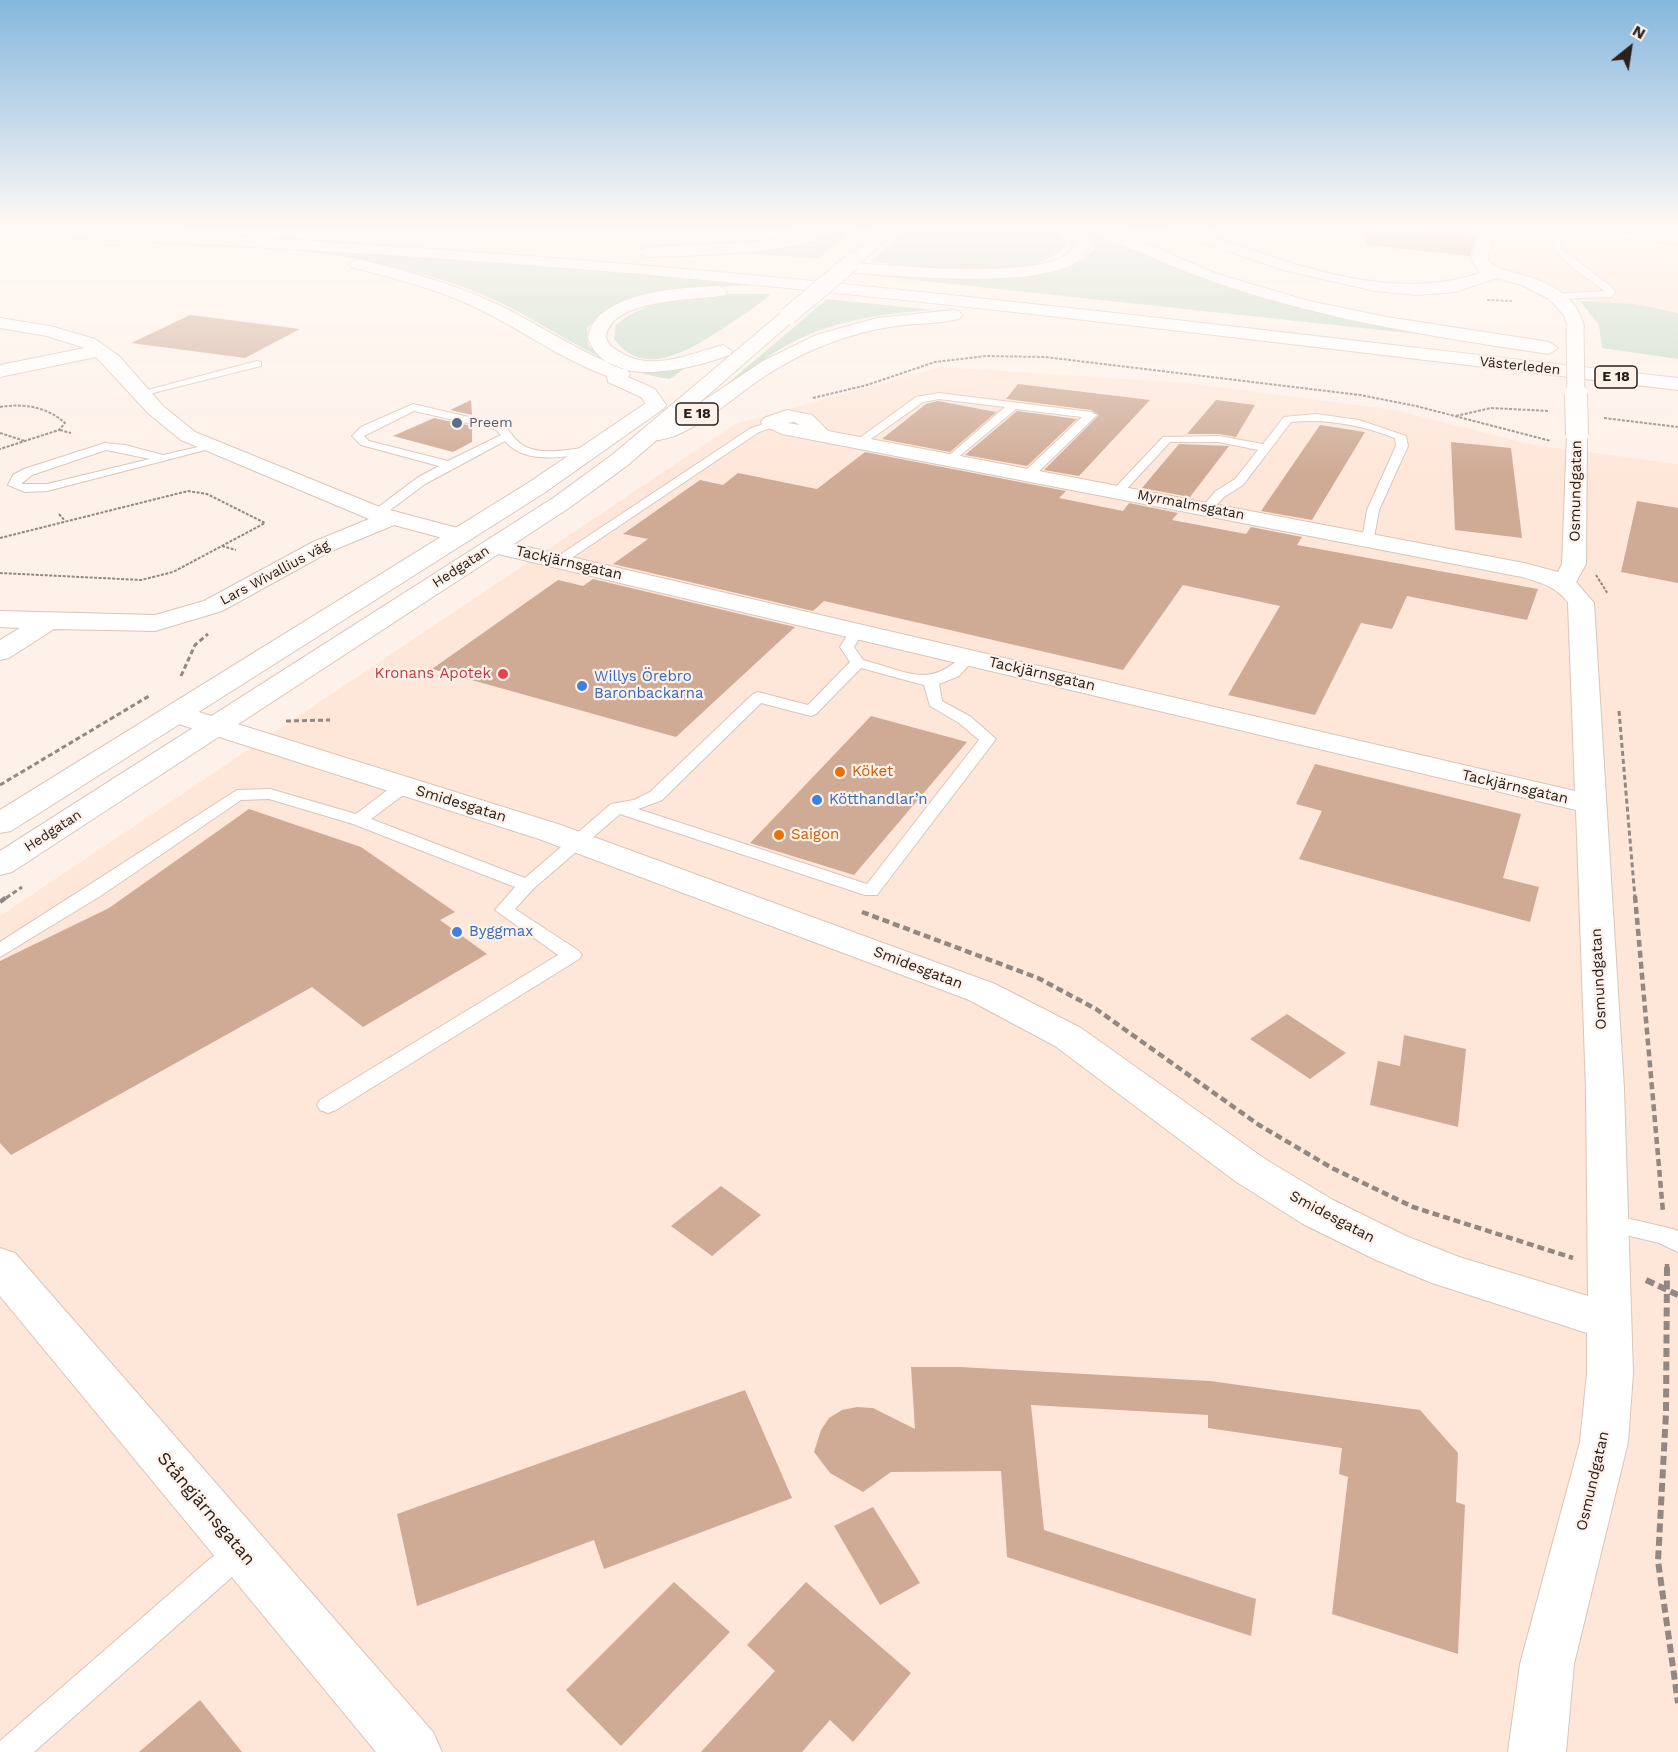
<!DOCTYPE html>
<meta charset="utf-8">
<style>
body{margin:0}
#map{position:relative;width:1678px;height:1752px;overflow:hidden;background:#fef1e9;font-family:"Work Sans",sans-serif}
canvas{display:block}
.north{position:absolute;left:1600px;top:18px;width:60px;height:60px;-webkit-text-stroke:4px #fef1e9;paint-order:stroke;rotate:30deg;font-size:16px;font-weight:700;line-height:24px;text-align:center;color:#29211c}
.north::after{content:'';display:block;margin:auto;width:21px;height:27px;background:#29211c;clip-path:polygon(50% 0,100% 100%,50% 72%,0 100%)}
</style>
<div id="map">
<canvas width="1678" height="1752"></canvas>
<div class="north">N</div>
</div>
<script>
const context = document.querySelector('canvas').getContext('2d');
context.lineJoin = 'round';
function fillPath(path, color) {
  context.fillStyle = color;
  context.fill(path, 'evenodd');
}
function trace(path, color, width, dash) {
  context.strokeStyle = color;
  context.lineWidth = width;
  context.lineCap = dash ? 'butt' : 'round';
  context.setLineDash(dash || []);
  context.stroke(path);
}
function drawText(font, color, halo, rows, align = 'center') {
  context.font = font + ' "Work Sans",sans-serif';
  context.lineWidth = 4.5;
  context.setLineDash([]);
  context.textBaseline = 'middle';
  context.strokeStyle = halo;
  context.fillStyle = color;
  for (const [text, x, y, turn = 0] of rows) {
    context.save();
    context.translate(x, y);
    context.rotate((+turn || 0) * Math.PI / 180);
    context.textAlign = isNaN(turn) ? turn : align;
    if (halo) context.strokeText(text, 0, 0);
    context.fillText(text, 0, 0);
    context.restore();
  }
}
fillPath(new Path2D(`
 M1212,228H1678V320L1598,304L1468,258L1241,240Z
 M941,367L1188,383L1395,410L1534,445L1678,464V1752H0V916L735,424Z`), '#fee7d9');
fillPath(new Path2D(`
 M836,228H855L819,258L712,252Z
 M915,228H1050L1062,235L1066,246C1026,286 923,267 871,262L895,239Z
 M1076,228L1100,232L1208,278L1474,340L858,274L861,270L1057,271L1080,262L1096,247L1091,237Z
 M293,249L503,262L769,285L706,287L601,315L587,328L588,345C613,371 651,366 685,368L670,379C602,370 550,324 488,297C426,270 360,259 293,249Z
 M723,294H771C755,308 739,318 722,329C691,349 644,380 614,339L616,325C646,299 685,298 723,294Z
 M827,299L934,310C882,313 828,321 782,348C761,360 741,376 721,389Z
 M1580,301L1635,304L1678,313V359L1602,348L1599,325Z`), '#c5dac7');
fillPath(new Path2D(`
 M1366,228H1429L1476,237L1470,256L1366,245Z
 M190,315L300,329L245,358L131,343Z
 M1018,384L1150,400L1079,476L1044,470L1099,415L1091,410L1006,399Z
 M471,400L472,415L450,410Z
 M1216,400L1255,405L1236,437L1219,434H1187Z
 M938,401L996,412L1000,409L950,452L882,439L926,404Z
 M1017,411L1077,419L1027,466L965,455Z
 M434,418L472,426V442L453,452L393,436Z
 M1320,425L1365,432L1312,520L1261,511Z
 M1451,442L1511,448L1522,538L1455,530Z
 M1179,444L1229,446L1190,497L1142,488Z
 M865,452L1066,491L1059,498L1123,511L1129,503L1178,513L1172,520L1246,534L1251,527L1302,537L1297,545L1538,589L1527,620L1407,596L1392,629L1361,623L1315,715L1228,695L1280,606L1183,585L1123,670L824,601L813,611L613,564L648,539L623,534L700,480L723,485L738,473L817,489Z
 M1637,501L1678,508V583L1621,572Z
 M593,579L795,627L676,737L432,669L558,580L583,586Z
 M871,716L967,742L854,875L750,843Z
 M1315,764L1521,814L1503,878L1539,887L1530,922L1299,859L1322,811L1296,804Z
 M249,809L361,847L455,912L440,920L487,954L363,1027L312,987L11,1155L0,1143V961L109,908Z
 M1287,1014L1346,1053L1310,1079L1250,1039Z
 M1404,1035L1466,1049L1458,1127L1370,1105L1378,1061L1400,1066Z
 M721,1186L761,1215L712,1256L671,1226Z
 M911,1367H960L1210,1381L1420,1410L1458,1453L1456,1502L1465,1505L1458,1654L1332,1614L1348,1477L1339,1474L1342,1448L1208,1428V1415L1031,1405L1044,1530L1256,1599L1251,1636L1007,1557L1001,1471L891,1472L863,1492L830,1473L814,1452L821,1430L829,1418L842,1410L857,1407L873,1408L915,1429Z
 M745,1390L792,1498L604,1569L594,1540L417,1606L397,1514Z
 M873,1507L920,1583L880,1605L834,1526Z
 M674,1582L730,1632L621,1746L566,1690Z
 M806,1582L911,1673L853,1742L830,1720L802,1752H701L775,1671L747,1645Z
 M200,1700L242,1752H139Z`), '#cfab96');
const service = new Path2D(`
 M1546,228H1575L1678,238V244L1559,231L1561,248L1613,288L1615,294L1610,297L1555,299L1552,298V294L1605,291C1591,280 1545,253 1552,234Z
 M257,361L261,362V366L141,396L136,393Z
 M939,393L1091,412L1097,415L1032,478H1024V472L1082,417L1016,409L950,464L944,460L946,458L1005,407L939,399L923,402L864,444L854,442L916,397Z
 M413,404L503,425C511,432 513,438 521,444C539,457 571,449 591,447L597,450L591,453C564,457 525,465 505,441L425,484L381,517H373V511L417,478L439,466L361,445L352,436L361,427ZM414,411L495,429L501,435L448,461L369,441L364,436Z
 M1316,414L1359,420L1406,436L1408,446L1379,510L1373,543H1363L1362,540L1367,510L1396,446L1395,438C1361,425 1327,418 1291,422L1243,485L1224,497L1211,511H1203L1201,508L1216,491L1235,479L1258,450L1219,442H1170L1122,494L1112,491L1163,437L1219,436L1263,444L1284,417Z
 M773,421L777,422V426L759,432L564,563H554L552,560L751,428Z
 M105,443L125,445L163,455L211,444L217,447L47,491L25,492L8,485L13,475L24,469ZM106,450L150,459L47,484H21L32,475Z
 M857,626L864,630L854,647L863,660C907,671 929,690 964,654H974L976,657L959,676L939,684L942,701L971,717L996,739L877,895H865L620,814L533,889L515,909L579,951L582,955L579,959L336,1110L328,1113L320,1110L317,1105L320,1100L558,955L495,910L515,887L353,824L269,799L241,800L102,895L0,957V942L237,790L270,789L356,814L398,782H410L412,786L410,790L371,819L525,878L611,804L634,800L650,792L753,694L758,692L808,705L850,662L840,647L852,627ZM861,668L924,685L930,706L959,723L979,740L867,884L638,809L662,800L761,703L811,716L816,714Z
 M1609,1214L1673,1229L1678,1231V1252L1659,1243L1601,1229L1597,1223L1601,1217Z
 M222,1554L232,1557L236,1567L232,1577L34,1752H0V1741L212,1557Z`);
const minor = new Path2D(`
 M1168,228H1190C1280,259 1384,305 1480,273L1471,259L1482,228H1497L1487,259C1496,270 1506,270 1519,274C1548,282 1578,295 1584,327L1581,331H1569L1564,315L1549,299L1522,285L1497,278L1455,292L1417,295L1375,291L1283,270L1171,231Z
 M0,318L50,326L95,339L119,356L163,406L195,432L382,508L469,531L473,536L469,541L461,543L394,525L329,552L222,611L155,631L54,629L9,658L0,660V640L20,628L0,627V611L155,615L204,601L313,542L369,519L181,440L149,414L96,357L0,377V365L85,348L47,336L0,328Z
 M787,410L812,415L828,431L1524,563L1558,572L1562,564L1567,435L1570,431H1584L1587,435L1586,564L1576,582L1594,603L1624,1089L1633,1373L1628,1442L1574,1664L1566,1752H1508L1520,1664L1580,1442L1587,1373V1333L1432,1283L1376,1260L1303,1224L1235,1181L1055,1046L969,1000L539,839L166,720L162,714L166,708L176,705L186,708L561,825L995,984L1081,1028L1265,1159L1333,1200L1406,1236L1459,1257L1588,1296L1586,1089L1576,810L494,553L486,551L482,546L486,541L494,539L1575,791L1568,603C1558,587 1539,582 1522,577L782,434L764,426L761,422L764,418ZM794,422L800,425L787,423Z
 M0,1248L15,1253L433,1732L442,1752H376L0,1296Z`);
const secondary = new Path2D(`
 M883,228H900L858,265H846L844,262L846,259Z
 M788,311L794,312L797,316L794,320L628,465L569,508L12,872L0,875V851L553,498L612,455L782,312Z
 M656,399L663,401L666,405L663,409L544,493L11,831L0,833V810L528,483L649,401Z`);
const motorway = new Path2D(`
 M0,228C144,228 288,239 431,249C848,277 1263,331 1678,378V390C1336,350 994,306 651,275C434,256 217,244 0,235Z
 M816,228H838C816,254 682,256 646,257L638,252L646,247L762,241Z
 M1061,228C1078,228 1083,229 1092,244C1088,249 1083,258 1077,262C1035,289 905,276 854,273L846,268L854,263C897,266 1034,279 1067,254C1070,252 1073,247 1076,244Z
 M1091,228H1111L1217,274L1309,301L1387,317L1549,342L1558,348L1549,354C1409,333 1270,312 1140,252C1126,246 1101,240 1091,228Z
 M357,259C403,270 449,282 492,302C538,323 579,353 627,370L630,374L628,377L655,389L666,405L663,409H649L641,397L608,382L607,376C563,360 525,332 483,311C442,290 397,279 351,267L349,264Z
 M719,286L727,291L725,295C697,301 611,297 606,337C608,344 611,347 618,351C651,373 689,354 723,345L732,351L730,355C692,368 613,391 590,343C585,334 593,322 600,315C629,290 682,288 719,286Z
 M953,310L959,311L962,315L959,319C939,324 916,323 896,326C848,333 805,350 765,376C733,396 681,449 643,439L640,435L643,431L664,427L763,361L816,335L877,318Z`);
trace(service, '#d9c5b8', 2);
trace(minor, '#d9c5b8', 2);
trace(secondary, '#d9c5b8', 2);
trace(motorway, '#d9c5b8', 2);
trace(new Path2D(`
 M1487,300L1512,301
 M813,398L867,385L935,362L986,356L1045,357L1360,395L1416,406L1551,441
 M0,407C24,403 47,407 65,423L59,430L0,449
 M1456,416L1491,408L1549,411
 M1604,418L1678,427
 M60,430L71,433
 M0,433L25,441
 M59,514L65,521
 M0,538L188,491L207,494L265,523L173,572L141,580L0,573
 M222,546L236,550
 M1596,575L1608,594`), '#928781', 2, [3, 1.5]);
trace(new Path2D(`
 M181,676L195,645L208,634
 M1619,711L1635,898
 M286,721L330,720
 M0,785L149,696
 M6,898L22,887`), '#928781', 3, [5, 3]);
trace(new Path2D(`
 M1635,896L1663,1212
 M0,902L8,896
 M862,912L1038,978L1096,1009L1259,1125L1332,1168L1413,1207L1573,1258
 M1667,1269V1264`), '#928781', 4.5, [7, 4]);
trace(new Path2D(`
 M1667,1267L1666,1413L1658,1561L1678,1703
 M1646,1280L1678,1295`), '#928781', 6, [9, 4.5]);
fillPath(service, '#fff');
fillPath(minor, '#fff');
fillPath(secondary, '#fff');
fillPath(motorway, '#fff');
const minorBridgeFar1 = new Path2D(`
 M1575,327L1576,396`);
const minorBridge = new Path2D(`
 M1576,394L1577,435`);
const secondaryBridge = new Path2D(`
 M788,316L852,262`);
trace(minorBridgeFar1, '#d9c5b8', 19, []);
trace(minorBridge, '#d9c5b8', 24, []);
trace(secondaryBridge, '#d9c5b8', 19, []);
trace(minorBridgeFar1, '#fff', 17);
trace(minorBridge, '#fff', 22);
trace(secondaryBridge, '#fff', 17);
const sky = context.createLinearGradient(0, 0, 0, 473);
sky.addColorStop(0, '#85b7dd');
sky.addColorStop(0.48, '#fff9f5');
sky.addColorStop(1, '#fff9f500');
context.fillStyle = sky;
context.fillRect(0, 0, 1678, 473);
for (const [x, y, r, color] of [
 [457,423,6,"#5c6f8a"],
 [503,674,6,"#e0444e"],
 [582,686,6,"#3f7fe0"],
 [840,772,6,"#e8710a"],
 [817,800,6,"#3f7fe0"],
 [779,835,6,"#e8710a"],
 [457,932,6,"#3f7fe0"]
]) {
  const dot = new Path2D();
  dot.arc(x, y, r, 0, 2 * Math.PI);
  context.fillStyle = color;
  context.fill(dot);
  trace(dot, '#fef1e9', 2);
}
drawText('14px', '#29211c', '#fef1e9', [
 ["Västerleden",1520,366,6],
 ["Myrmalmsgatan",1191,505,11],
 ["Hedgatan",461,567,-33],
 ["Lars Wivallius väg",275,573,-28],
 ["Hedgatan",53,831,-33]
]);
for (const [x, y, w] of [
 [1616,377,42],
 [697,414,42]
]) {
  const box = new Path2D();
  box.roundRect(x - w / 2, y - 11, w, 22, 4.5);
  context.fillStyle = '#fef1e9';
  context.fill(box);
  trace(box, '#29211c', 1.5);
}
drawText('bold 14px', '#29211c', null, [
 ["E 18",1616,377],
 ["E 18",697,414]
]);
drawText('14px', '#4e5e75', '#fef1e9', [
 ["Preem",469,423]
], 'left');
drawText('15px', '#29211c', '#fef1e9', [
 ["Osmundgatan",1576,491,-89],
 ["Tackjärnsgatan",569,563,13],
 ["Tackjärnsgatan",1042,674,13],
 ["Tackjärnsgatan",1515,787,13],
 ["Smidesgatan",461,804,17],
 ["Smidesgatan",918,968,21],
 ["Osmundgatan",1599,979,-93],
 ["Smidesgatan",1332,1217,28],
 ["Osmundgatan",1593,1481,-77]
]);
drawText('15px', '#be3a42', '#fef1e9', [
 ["Kronans Apotek",491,674]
], 'right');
drawText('15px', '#366cbe', '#fef1e9', [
 ["Willys Örebro",594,677],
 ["Baronbackarna",594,694],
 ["Kötthandlar’n",829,800],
 ["Byggmax",469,932]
], 'left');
drawText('15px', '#c56008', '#fef1e9', [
 ["Köket",852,772],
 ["Saigon",791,835]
], 'left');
drawText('18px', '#29211c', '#fef1e9', [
 ["Stångjärnsgatan",206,1509,50]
]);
</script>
